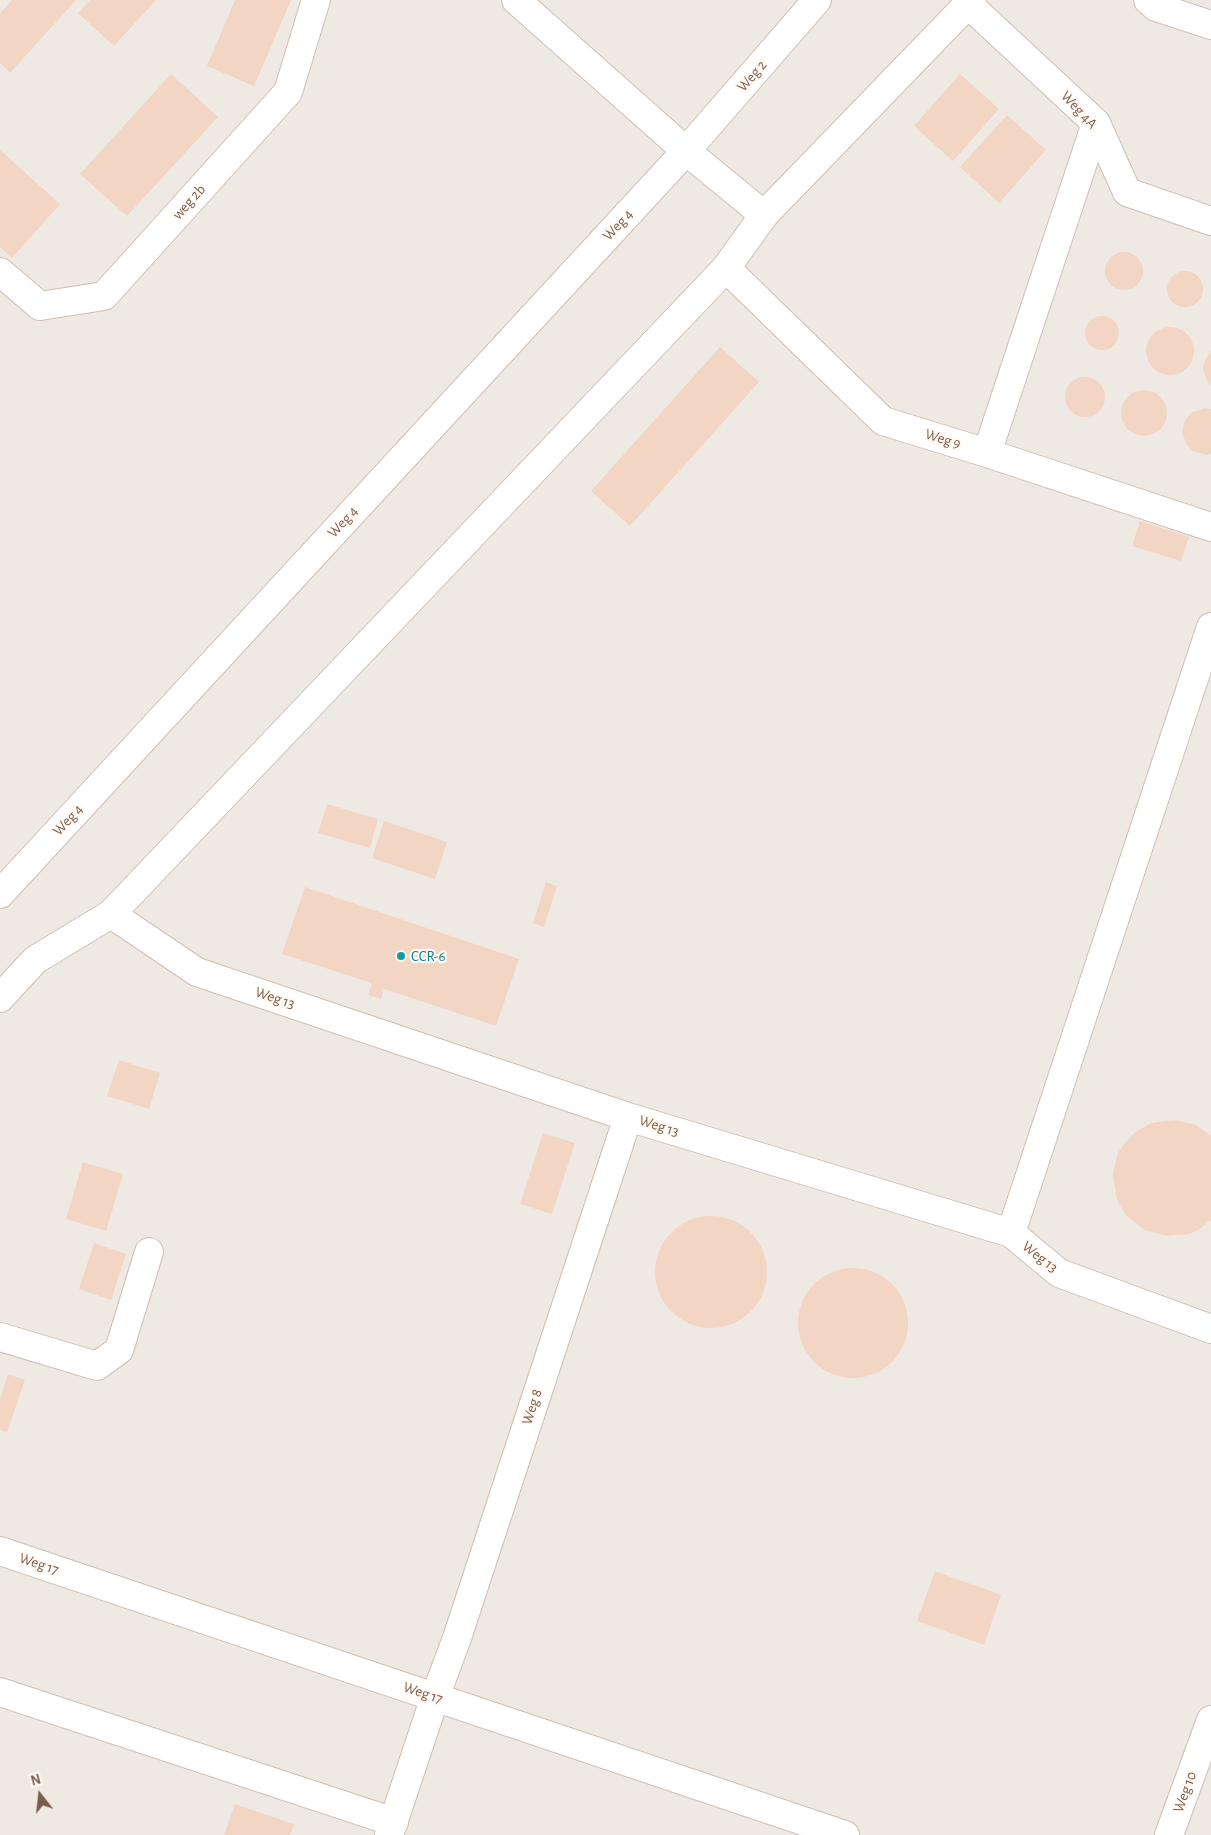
<!DOCTYPE html>
<style>
body{margin:0}
#map{position:relative;width:1211px;height:1835px;overflow:hidden;background:#fdf6ec;font-family:"Alegreya Sans",sans-serif}
canvas{display:block}
.north{position:absolute;left:15px;top:1770px;width:50px;height:50px;-webkit-text-stroke:4px #fffaf3;paint-order:stroke;rotate:344deg;font-size:14px;font-weight:700;line-height:20px;text-align:center;color:#7a5c4d}
.north::after{content:'';display:block;margin:auto;width:18px;height:22px;background:#7a5c4d;clip-path:polygon(50% 0,100% 100%,50% 72%,0 100%)}
</style>
<div id="map">
<canvas width="1211" height="1835"></canvas>
<div class="north">N</div>
</div>
<script>
const context = document.querySelector('canvas').getContext('2d');
context.lineJoin = 'round';
function fillPath(path, color) {
  context.fillStyle = color;
  context.fill(path, 'evenodd');
}
function trace(path, color, width, dash) {
  context.strokeStyle = color;
  context.lineWidth = width;
  context.lineCap = dash ? 'butt' : 'round';
  context.setLineDash(dash || []);
  context.stroke(path);
}
function drawText(font, color, halo, rows, align = 'center') {
  context.font = font + ' "Alegreya Sans",sans-serif';
  context.lineWidth = 4.5;
  context.setLineDash([]);
  context.textBaseline = 'middle';
  context.strokeStyle = halo;
  context.fillStyle = color;
  for (const [text, x, y, turn = 0] of rows) {
    context.save();
    context.translate(x, y);
    context.rotate((+turn || 0) * Math.PI / 180);
    context.textAlign = isNaN(turn) ? turn : align;
    if (halo) context.strokeText(text, 0, 0);
    context.fillText(text, 0, 0);
    context.restore();
  }
}
fillPath(new Path2D(`
 M0,0H1211V1835H0Z`), '#efe9e4');
fillPath(new Path2D(`
 M12,0H76L10,73L0,63V14Z
 M90,0H156L114,46L78,13Z
 M235,0H291L254,86L207,66Z
 M171,74L218,117L127,216L80,174Z
 M960,74L999,109L953,161L914,126Z
 M1007,115L1046,150L999,203L960,167Z
 M0,150L60,204L12,258L0,247Z
 M1105 271a19 19 0 1 1 38 0a19 19 0 1 1-38 0Z
 M1167 289a18 18 0 1 1 36 0a18 18 0 1 1-36 0Z
 M1085 333a17 17 0 1 1 34 0a17 17 0 1 1-34 0Z
 M1146 351a24 24 0 1 1 48 0a24 24 0 1 1-48 0Z
 M720,347L759,382L630,526L591,491Z
 M1211,351V385L1206,379L1203,369L1205,360Z
 M1065 397a20 20 0 1 1 40 0a20 20 0 1 1-40 0Z
 M1121 413a23 23 0 1 1 46 0a23 23 0 1 1-46 0Z
 M1205,408L1211,409V454L1206,455L1193,451L1187,445L1182,433L1184,423L1189,415L1193,412Z
 M1140,521L1189,537L1181,561L1132,546Z
 M327,804L378,819L370,848L318,833Z
 M384,821L447,842L435,879L372,858Z
 M546,882L557,886L544,927L533,923Z
 M305,887L519,959L496,1026L384,989L381,999L368,995L372,983L282,954Z
 M119,1060L160,1073L149,1109L107,1096Z
 M1174,1120L1196,1125L1211,1136V1220L1198,1230L1189,1234L1167,1236L1145,1230L1127,1216L1120,1206L1116,1196L1113,1174L1118,1153L1124,1144L1134,1133L1151,1123Z
 M543,1133L575,1143L552,1214L520,1204Z
 M83,1162L123,1174L106,1231L66,1219Z
 M655 1272a56 56 0 1 1 112 0a56 56 0 1 1-112 0Z
 M94,1243L126,1254L111,1300L79,1289Z
 M798 1323a55 55 0 1 1 110 0a55 55 0 1 1-110 0Z
 M8,1374L25,1380L7,1432L0,1430V1399Z
 M935,1571L1001,1595L984,1645L917,1621Z
 M235,1804L294,1824L290,1835H224Z`), '#f3d5c3');
const minor = new Path2D(`
 M516,0L686,151L764,215
 M1148,0L1156,7L1211,25
 M968,4L1096,123L1127,192L1211,221
 M726,268L883,421L987,453L1211,527
 M0,272L40,306L104,296L288,92L316,0
 M987,453L1096,123
 M0,894L686,151L817,0
 M111,914L197,972L628,1117L1011,1233L1059,1273L1211,1329
 M0,998L35,960L111,914L726,268L764,215L972,0
 M1011,1233L1211,627
 M0,1337L97,1366L119,1350L149,1252
 M0,1551L845,1835
 M0,1692L394,1822
 M389,1835L435,1697L457,1638L628,1117
 M1169,1835L1211,1720`);
trace(minor, '#d1beb0', 30);
trace(minor, '#fff', 28);
for (const [x, y, r, color] of [
 [401,956,5,"#0f9aa8"]
]) {
  const dot = new Path2D();
  dot.arc(x, y, r, 0, 2 * Math.PI);
  context.fillStyle = color;
  context.fill(dot);
  trace(dot, '#fffaf3', 2);
}
drawText('15px', '#7a5c4d', '#fffaf3', [
 ["Weg 2",752,76,-49],
 ["Weg 4A",1079,110,47],
 ["weg 2b",189,202,-48],
 ["Weg 4",618,225,-47],
 ["Weg 9",943,439,17],
 ["Weg 4",343,522,-47],
 ["Weg 4",68,820,-47],
 ["Weg 13",275,998,19],
 ["Weg 13",659,1126,17],
 ["Weg 13",1040,1257,38],
 ["Weg 8",532,1407,-72],
 ["Weg 17",39,1564,19],
 ["Weg 17",423,1693,19],
 ["Weg 10",1185,1792,-70]
]);
drawText('15px', '#0d838f', '#fffaf3', [
 ["CCR-6",411,956]
], 'left');
</script>
